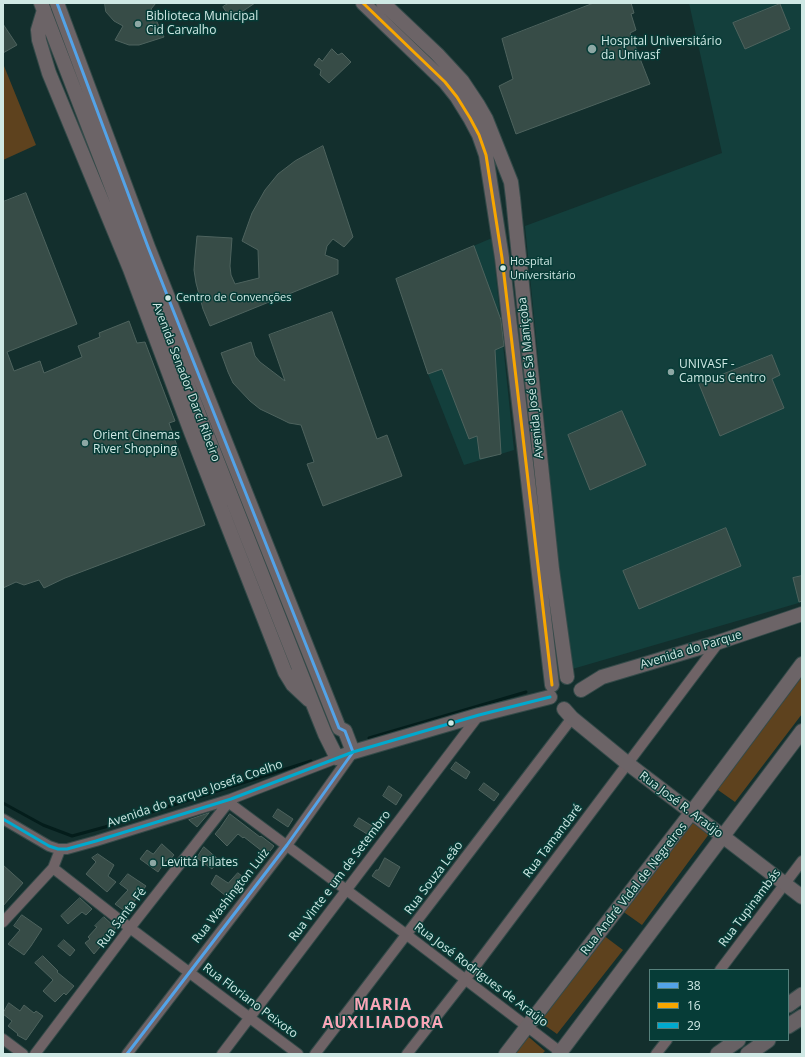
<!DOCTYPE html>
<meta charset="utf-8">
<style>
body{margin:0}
#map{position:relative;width:805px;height:1057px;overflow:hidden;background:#132f2d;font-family:"Open Sans",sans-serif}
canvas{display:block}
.frame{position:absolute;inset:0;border:4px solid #cfe8e4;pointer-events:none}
.legend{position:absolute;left:649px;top:969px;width:140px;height:72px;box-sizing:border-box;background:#063c37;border:1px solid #56817c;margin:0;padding:5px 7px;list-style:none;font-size:12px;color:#cfe8e4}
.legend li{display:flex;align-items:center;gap:8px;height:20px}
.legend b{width:20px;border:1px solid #56817c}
</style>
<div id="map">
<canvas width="805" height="1057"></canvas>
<div class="frame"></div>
<ul class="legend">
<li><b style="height:5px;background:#53a3e8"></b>38</li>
<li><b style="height:5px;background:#f7a600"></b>16</li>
<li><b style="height:5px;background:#00a9ce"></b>29</li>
</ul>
</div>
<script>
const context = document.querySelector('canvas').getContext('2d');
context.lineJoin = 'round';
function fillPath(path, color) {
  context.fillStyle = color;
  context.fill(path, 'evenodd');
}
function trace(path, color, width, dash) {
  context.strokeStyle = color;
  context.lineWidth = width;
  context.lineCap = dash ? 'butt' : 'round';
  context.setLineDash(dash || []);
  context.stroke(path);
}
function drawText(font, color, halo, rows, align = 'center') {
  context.font = font + ' "Open Sans",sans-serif';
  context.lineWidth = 3;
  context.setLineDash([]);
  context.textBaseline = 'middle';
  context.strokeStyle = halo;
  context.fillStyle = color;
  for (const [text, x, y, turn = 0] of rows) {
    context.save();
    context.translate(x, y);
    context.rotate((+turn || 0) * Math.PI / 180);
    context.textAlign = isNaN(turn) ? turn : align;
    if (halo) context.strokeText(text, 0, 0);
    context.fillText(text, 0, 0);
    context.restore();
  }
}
fillPath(new Path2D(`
 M689,3H802V602L569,670L525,226L722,153Z
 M492,238L514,450L464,465L428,374L396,279Z`), '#133f3c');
fillPath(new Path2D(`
 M4,66L36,145L3,160V67Z
 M802,666V714L735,802L711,785Z
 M688,817L709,834L642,925L618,908Z
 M599,932L623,950L557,1034L536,1019Z
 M523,1032L545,1051L542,1054H507Z`), '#5e421e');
trace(new Path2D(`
 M369,738L526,692
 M3,803L43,825L72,836L105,827L311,761`), '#041d1b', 3);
const building = new Path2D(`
 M105,3H156L151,9L164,37L139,45H129L115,40L123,26L114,21L106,12Z
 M229,3H255L231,19L223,7Z
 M594,3H631L634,13L631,14L636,30L630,33L650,84L516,134L499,86L513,79L502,39Z
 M780,4L790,29L745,49L733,23Z
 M3,24L17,45L3,53Z
 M332,49L338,55L342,53L351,62L329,83L320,75L321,70L314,65L319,58L322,61Z
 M323,146L353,237L344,247L333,239L327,246L325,255L338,260V274L210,326L203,309L196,283L194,270L195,257L197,236L232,238L230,266L231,275L235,284L259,278L258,250L242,241L252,213L265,190L278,174L295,161Z
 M26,193L77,324L7,352L14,371L40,361L44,373L82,357L78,346L100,337L99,333L129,321L137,343L145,342L175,421L169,423L205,525L65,578L44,588L39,580L24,585L16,582L3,588V202Z
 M474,246L501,320L504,346L495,350L501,454L480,459L477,436L469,439L442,369L428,374L396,279Z
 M332,312L377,439L387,435L402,476L323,506L307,464L314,462L301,425L289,423L281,419L260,409L250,401L233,383L228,372L221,353L251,342L255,356L260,362L285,381L269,335Z
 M772,355L780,375L772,379L784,408L720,436L699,384Z
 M622,411L646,465L590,490L568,435Z
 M726,528L741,566L639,609L623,571Z
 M802,576V601L799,602L793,578Z
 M456,762L470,772L466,779L451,769Z
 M484,783L499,794L494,801L479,790Z
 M389,786L402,795L396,805L383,796Z
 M278,809L293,819L288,827L273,817Z
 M209,813L197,827L189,820Z
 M230,814L260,837L261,836L274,846L267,855L244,837L243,838L238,834L227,846L215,834L220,828Z
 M359,818L377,829L372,837L354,826Z
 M162,844L174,855L168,862L166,860L158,872L140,859L147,850L153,854Z
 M204,847L219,860L212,869L197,858Z
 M98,854L114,865L108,876L116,882L107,892L86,874L96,862L92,858Z
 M385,858L400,867L389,887L372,876L376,870H378Z
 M3,865L23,883L3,906Z
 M238,873L246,879L231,900L211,884L216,875L228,883Z
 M128,874L146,886L126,912L115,904L128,890L120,884Z
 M80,898L92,909L86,915L82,912L68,924L61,916Z
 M22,915L42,929L31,946L24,955L8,944L20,930L14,926Z
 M104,917L116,928L94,954L85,943L90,939L88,937L97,927L95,926Z
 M64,940L75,950L70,956L58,946Z
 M43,956L58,971L57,972L74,986L66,995L64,993L55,1002L43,991L53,980L35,963Z
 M9,1003L20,1011L24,1005L34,1013L36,1011L43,1016L26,1040L17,1035L18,1034L8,1026L12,1021L3,1014Z`);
fillPath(building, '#374c47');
trace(building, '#4e635e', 1);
const street = new Path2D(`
 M228,802L407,935L563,1054
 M3,819L49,846L58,849H67L96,841L231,799L337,758
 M53,868L130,928L298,1054
 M3,922L53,868L60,850
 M720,970L802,861
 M3,1039L23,1054
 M35,1054L130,928L231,799
 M127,1054L287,845L353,752
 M222,1054L479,715
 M315,1054L572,718
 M407,1054L465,980L719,642
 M656,1054L667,1040`);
const secondary = new Path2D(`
 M41,3L200,417L313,704L325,734L337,758L353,752L479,715L550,697
 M57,3L148,247L339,728L345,731L353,752
 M363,3L445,82L457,97L470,118L479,135L486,155L502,258L552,685
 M383,3L437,54L462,81L478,105L486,119L511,182L513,198L516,228L552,569L567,677
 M44,10L38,30L39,40L49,73L130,269L191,432L285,672L293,685L309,700
 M581,690L602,677L719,642L802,614
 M564,709L572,718L627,763L802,897
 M506,1054L691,813L802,664
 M559,1054L802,731`);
const primary = new Path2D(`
 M788,1005L802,995
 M788,1026L802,1017
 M718,1054L738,1040
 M748,1054L768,1040`);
trace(street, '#344a49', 12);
trace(secondary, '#344a49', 16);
trace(primary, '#344a49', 17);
trace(street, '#6f6366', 10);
trace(secondary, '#6c6467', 14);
trace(primary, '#676164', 15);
trace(new Path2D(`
 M57,3L148,247L339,728L345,731L353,752L287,845L127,1054`), '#53a3e8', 3);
trace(new Path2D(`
 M363,3L445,82L457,97L470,118L479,135L486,155L502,258L552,685`), '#f7a600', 3);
trace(new Path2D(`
 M3,819L49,846L58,849H67L96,841L231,799L353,752L479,715L550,697`), '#00a9ce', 3);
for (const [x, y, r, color] of [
 [138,24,4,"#8da7a4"],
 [592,49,5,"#8da7a4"],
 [503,268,3.5,"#cfe8e4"],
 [168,298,3.5,"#cfe8e4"],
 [671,372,4,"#8da7a4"],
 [85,443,4,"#8da7a4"],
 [451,723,3.5,"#cfe8e4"],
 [153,863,4,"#8da7a4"]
]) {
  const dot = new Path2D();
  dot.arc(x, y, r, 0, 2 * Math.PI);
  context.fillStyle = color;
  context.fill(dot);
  trace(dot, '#063c37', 1.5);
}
drawText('11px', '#cfe8e4', '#063c37', [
 ["Hospital",510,262],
 ["Universitário",510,276],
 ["Centro de Convenções",176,298]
], 'left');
drawText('12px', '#cfe8e4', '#063c37', [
 ["Biblioteca Municipal",146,17],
 ["Cid Carvalho",146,31],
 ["Hospital Universitário",601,42],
 ["da Univasf",601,56],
 ["UNIVASF -",679,365],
 ["Campus Centro",679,379],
 ["Orient Cinemas",93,436],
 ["River Shopping",93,450],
 ["Levittá Pilates",161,863]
], 'left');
drawText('12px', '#cfe8e4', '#063c37', [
 ["Avenida José de Sá Maniçoba",531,378,-96],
 ["Avenida Senador Darcí Ribeiro",186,382,69],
 ["Avenida do Parque",691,650,-17],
 ["Avenida do Parque Josefa Coelho",195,794,-19],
 ["Rua José R. Araújo",681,805,37],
 ["Rua Tamandaré",553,841,-53],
 ["Rua Vinte e um de Setembro",340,876,-53],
 ["Rua Souza Leão",434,878,-53],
 ["Rua André Vidal de Negreiros",634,889,-52],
 ["Rua Washington Luiz",231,896,-52],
 ["Rua Tupinambás",750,908,-53],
 ["Rua Santa Fé",122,918,-53],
 ["Rua José Rodrigues de Araújo",481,975,37],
 ["Rua Floriano Peixoto",250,1001,37]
]);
context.letterSpacing = '1px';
drawText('bold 16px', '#f9a6b7', '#063c37', [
 ["MARIA",383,1005],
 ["AUXILIADORA",383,1023]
]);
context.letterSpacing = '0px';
</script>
